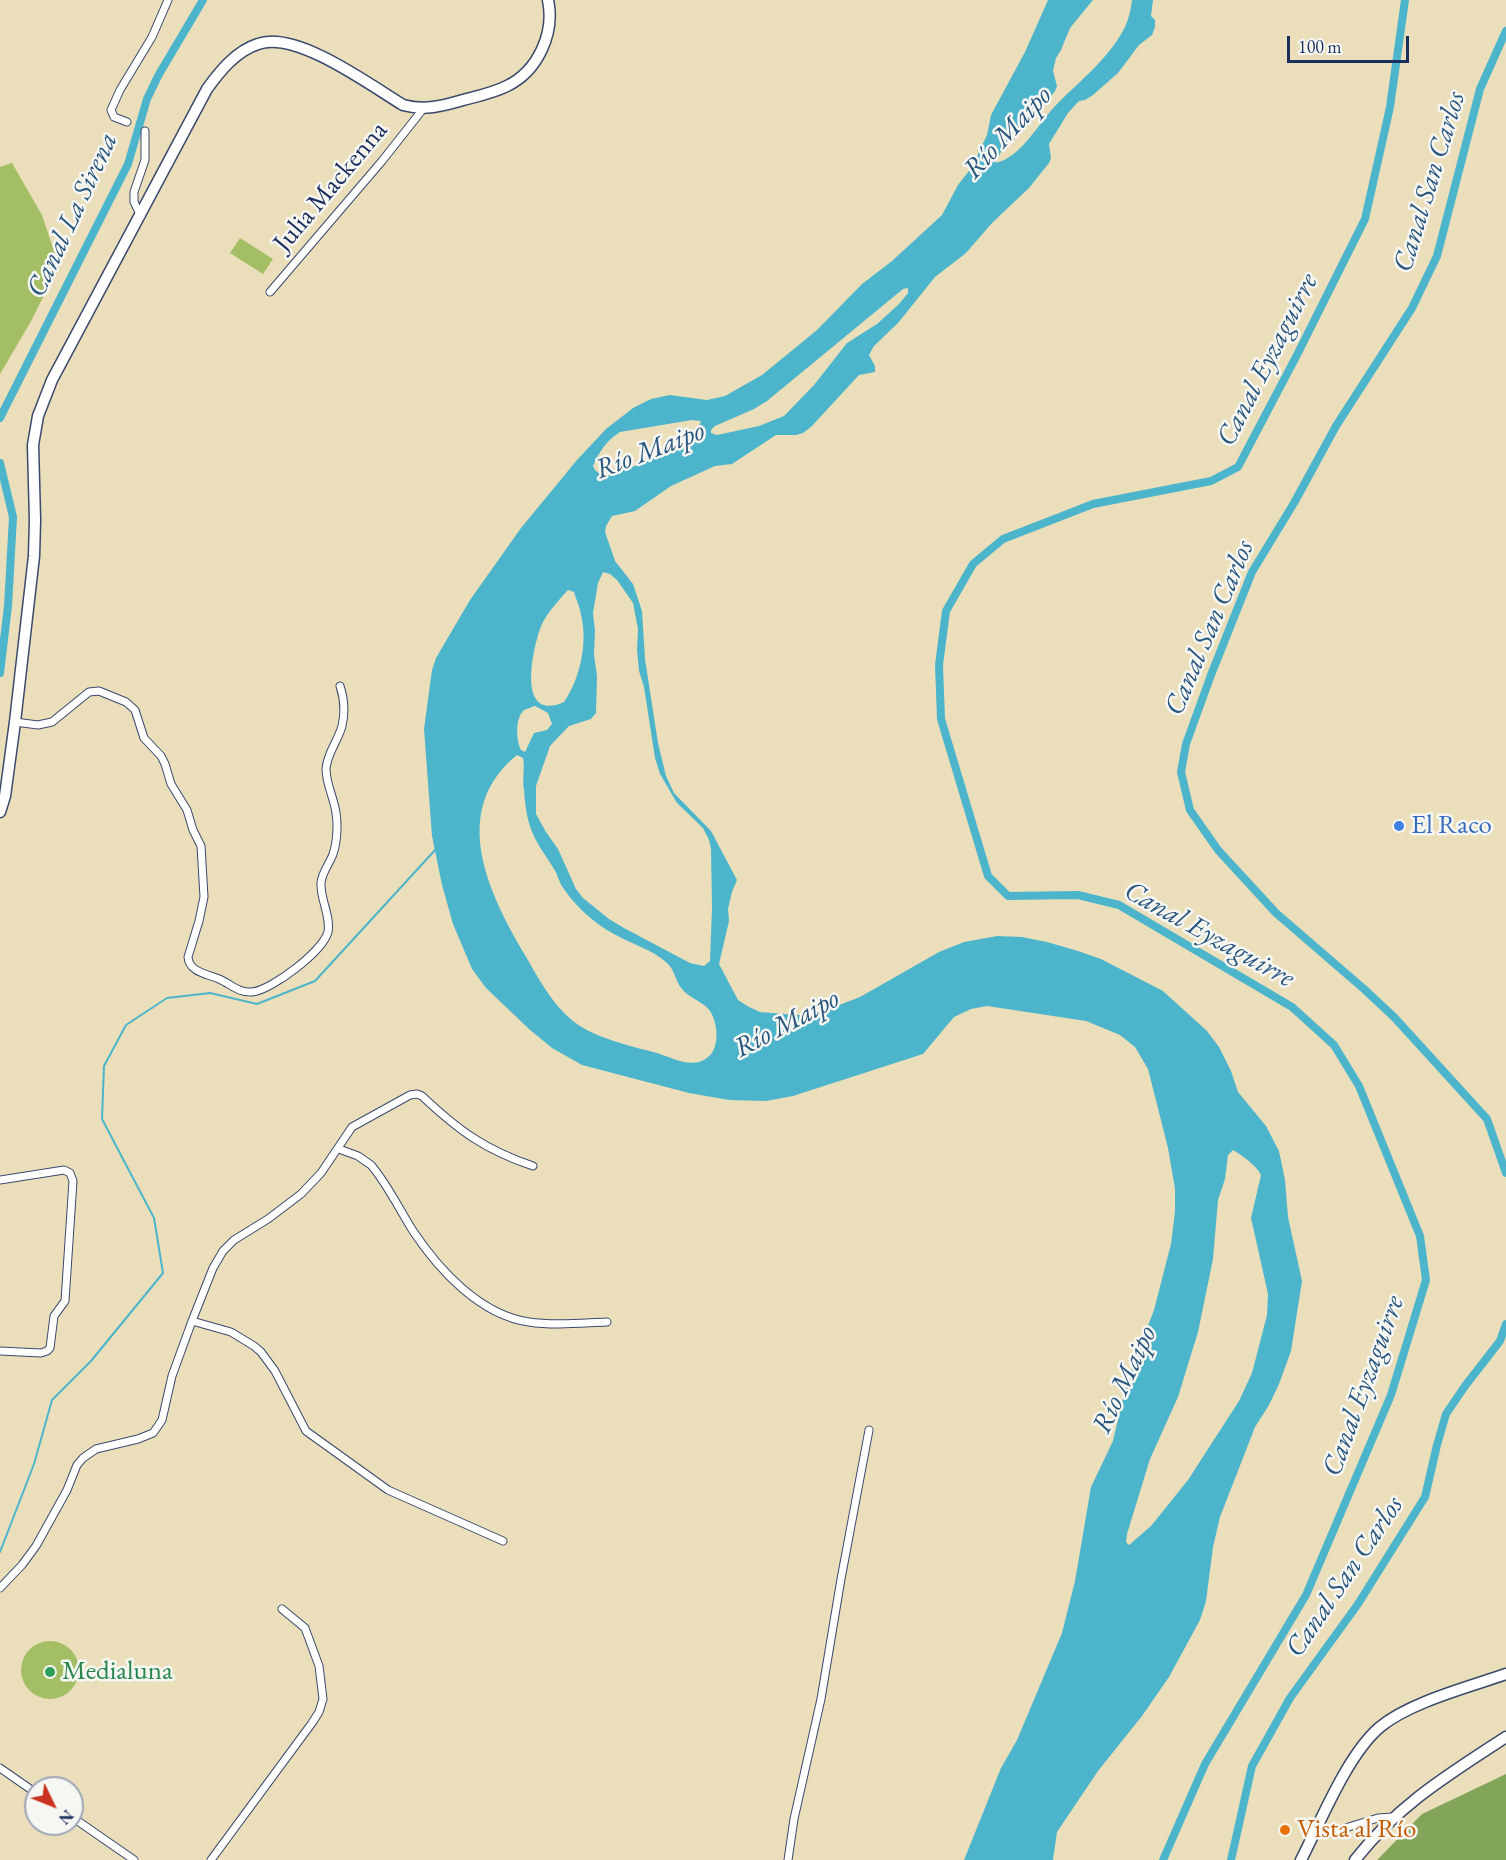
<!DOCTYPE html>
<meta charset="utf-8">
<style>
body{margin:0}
#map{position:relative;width:1506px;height:1860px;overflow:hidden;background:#ebdfbb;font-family:"EB Garamond",serif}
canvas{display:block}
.north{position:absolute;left:24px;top:1776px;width:60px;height:60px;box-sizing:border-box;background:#f6f6f2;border:2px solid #9ea6b7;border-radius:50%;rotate:133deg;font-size:16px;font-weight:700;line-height:24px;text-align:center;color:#1b2f5e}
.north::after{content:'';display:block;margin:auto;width:21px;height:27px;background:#c8321e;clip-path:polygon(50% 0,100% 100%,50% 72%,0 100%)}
.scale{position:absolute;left:1287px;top:36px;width:122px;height:27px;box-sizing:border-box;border:3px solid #1b2f5e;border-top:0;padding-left:8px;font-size:18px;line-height:21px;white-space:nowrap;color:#1b2f5e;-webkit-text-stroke:4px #f6f6f2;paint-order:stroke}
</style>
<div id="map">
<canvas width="1506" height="1860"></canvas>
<div class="north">N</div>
<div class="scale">100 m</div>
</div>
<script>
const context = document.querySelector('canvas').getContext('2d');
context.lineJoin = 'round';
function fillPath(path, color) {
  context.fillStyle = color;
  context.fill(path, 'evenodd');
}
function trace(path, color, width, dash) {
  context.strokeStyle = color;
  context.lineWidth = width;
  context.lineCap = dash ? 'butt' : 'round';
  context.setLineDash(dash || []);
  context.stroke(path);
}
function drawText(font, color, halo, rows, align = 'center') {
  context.font = font + ' "EB Garamond",serif';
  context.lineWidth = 5;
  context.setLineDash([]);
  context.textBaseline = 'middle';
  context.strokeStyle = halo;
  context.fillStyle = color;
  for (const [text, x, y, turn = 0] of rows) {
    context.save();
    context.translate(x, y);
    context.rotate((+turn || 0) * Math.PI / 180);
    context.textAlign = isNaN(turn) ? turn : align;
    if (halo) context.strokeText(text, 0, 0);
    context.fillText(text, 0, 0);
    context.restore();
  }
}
fillPath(new Path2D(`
 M12,163L42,215L59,266L30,323L0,374V167Z
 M240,238L273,259L263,274L230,253Z
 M21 1670a29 29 0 1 1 58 0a29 29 0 1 1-58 0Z`), '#a3be64');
fillPath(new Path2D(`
 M1506,1774V1860H1377L1422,1814Z`), '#82a55a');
fillPath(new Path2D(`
 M1048,0H1093L1070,28L1061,50L1056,58L1053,71L1057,86L1055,91L1029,125L1001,152L995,163C1022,158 1040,120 1058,103C1081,80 1110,57 1125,27C1129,18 1131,9 1132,0H1153L1151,16L1155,20V27L1152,35L1139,45L1118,73L1093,95L1085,100L1079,101L1068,113L1049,144L1051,158L1049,163L1029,188L992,223L966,253L935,277L898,323L874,346L869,355L875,366V372L859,375L811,427L803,433L796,435H776L732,464L715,466L671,486L635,511L612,516L606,526L605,532L615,561L633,584L642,611L645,659L658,743L666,776L674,793L711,831L737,880L732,892L728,909L729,921L719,964L738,1000L749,1007L760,1012L811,1016L860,997L939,952L964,942L997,936L1022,937L1047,942L1078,951L1101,959L1163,991L1207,1031L1219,1047L1231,1071L1238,1092L1266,1126L1279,1151L1285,1180L1288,1217L1302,1281L1291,1351L1279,1384L1269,1405L1255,1427L1220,1517L1213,1547L1206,1601L1200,1620L1169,1677L1142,1716L1098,1771L1057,1832L1053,1860H964L1001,1768L1017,1740L1062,1633L1075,1581L1091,1487L1113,1441L1127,1381L1154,1310L1171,1244L1175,1211V1189L1168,1148L1148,1069L1135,1047L1120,1035L1086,1021L987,1006L971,1009L954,1017L923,1054L793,1096L766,1101L729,1100L689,1093L582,1065L552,1048L529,1029L486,988L472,969L453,924L442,885L432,836L424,729L432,670L436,658L470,600L521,528L577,460L606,429L633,408L651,399L670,395L707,400L725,396L762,375L817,330L862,284L892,261L942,215L958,185L972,167L987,135L991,115L1025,52ZM903,289L908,288V293L899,304L877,324L847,343L814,385L784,416L759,426L717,435L711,433V430L715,426L754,409L767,401ZM692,420L701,421C699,428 693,436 688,441C676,451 616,475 601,475L595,470L593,466C599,452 607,440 620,432ZM603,572L610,574L617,580L633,603L638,629L637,650L639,671L644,687L655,758L660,774L677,803L703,828L709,840L711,849L712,908L710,961L704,966L690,963L624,928L609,919L583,898L576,889L558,849L546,832L536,814V786L550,746L569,726L591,719L596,713L597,676L594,655L595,631L593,613L598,583ZM568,590L574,592C576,599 580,607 581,615C588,643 580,679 564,702C515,724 533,645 542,624C548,612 559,600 568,590ZM535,706L548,713L552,724L547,730L534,733L525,752L521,750C516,740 515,718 524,710ZM517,755L523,758C525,768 522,779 524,790C525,804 527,821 533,834C538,846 547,857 554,869C558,875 559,883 564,889C576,907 595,924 614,934C631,944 655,950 669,965C675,972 676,982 682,989C689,998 704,1002 710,1011C718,1023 720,1048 708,1057C693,1070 673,1058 657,1053C631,1046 594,1038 573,1021C551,1003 539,979 525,955C489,894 448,811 517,755ZM1233,1150C1242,1155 1257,1166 1261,1175L1251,1218L1268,1294L1267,1315L1252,1373L1239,1401L1188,1480L1151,1526L1129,1545L1126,1542L1127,1534L1150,1459L1178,1397L1198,1332L1213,1259L1218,1200L1225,1179L1228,1155Z`), '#4db5cb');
trace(new Path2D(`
 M0,1552L34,1464L52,1400L91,1361L163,1273L154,1218L102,1119L104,1066L126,1025L167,998L210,993L257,1004L315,981L436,849`), '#4db5cb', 2);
trace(new Path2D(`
 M1506,31L1480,89L1437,256L1412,308L1336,426L1294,503L1252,572L1211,675L1186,744L1181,772L1190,810L1218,850L1276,913L1364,989L1394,1017L1487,1119L1506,1173
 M0,418L128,164L147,99L158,76L203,0
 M0,463L13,517L8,606L0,673
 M1163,1860L1205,1764L1306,1595L1391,1395L1426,1280L1420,1236L1359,1086L1334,1045L1292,1007L1119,905L1078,895L1008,896L988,876L941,719L939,665L946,611L973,564L1003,539L1093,504L1211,481L1238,467L1298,353L1365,219L1390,107L1405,0
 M1231,1860L1252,1766L1290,1698L1358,1604L1425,1497L1437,1445L1446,1414L1465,1386L1500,1341L1506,1324`), '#4db5cb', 8);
const street = new Path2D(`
 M127,122L114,117L111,110L120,90L152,37L168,0
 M141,216L134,202V192L145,160V131
 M270,292L382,161L423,109
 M15,722L38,725L52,722L89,692L99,691L126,702L135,710L144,738L161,756L165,764L171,784L187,810L193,830L201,846L204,897L199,921L188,957C189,972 207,974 219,979C231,984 238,993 252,992C272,990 323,951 328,932C331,916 320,899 321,883C322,872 330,863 333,854C337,843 338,824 336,813C334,798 326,784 326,769C327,753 338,741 342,726C345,713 344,698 340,686
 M339,1149L358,1156L371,1165C388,1185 399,1209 413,1231C439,1270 480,1315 529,1322C554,1326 581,1323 607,1322
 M0,1180L64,1170L70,1173L73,1181L65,1301L54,1316L50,1348L47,1351L41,1353L0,1351
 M192,1321L231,1332L254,1346L261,1352L275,1371L306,1431L388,1490L503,1541
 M0,1588L22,1565L36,1546L67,1490L77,1465L83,1458L96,1449L138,1439L153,1433L158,1426L162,1420L172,1376L192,1321L213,1268L223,1251L234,1240L268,1219L301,1194L321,1173L352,1127L410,1095L417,1094L422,1096C458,1130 485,1150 533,1166
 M0,1768L36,1793
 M72,1817L134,1860
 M1317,1829L1322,1833H1329L1378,1818L1393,1817
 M211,1860L312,1723L319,1712L323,1699L319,1666L305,1628L282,1609
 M788,1860L794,1819L821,1699L841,1579L869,1430`);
const primary = new Path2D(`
 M0,812L5,796L15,722L34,556L35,520L33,445L38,416L52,380L207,89C220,71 236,51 258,44C296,30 370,85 403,105C425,111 442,106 463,100C478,96 493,93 507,86C538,71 555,33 548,0
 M1301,1860C1321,1821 1347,1755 1380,1727C1410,1702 1469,1687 1506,1674
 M1355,1860C1399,1804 1448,1775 1506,1737`);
trace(street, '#3a496c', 9);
trace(primary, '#3a496c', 13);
trace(street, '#fff', 7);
trace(primary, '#fff', 10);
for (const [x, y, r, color] of [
 [1399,826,6,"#3f7fe0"],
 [50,1672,6,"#2e9e5b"],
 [1285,1830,6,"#e8710a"]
]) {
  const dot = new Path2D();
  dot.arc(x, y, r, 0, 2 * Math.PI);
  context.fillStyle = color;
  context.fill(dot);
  trace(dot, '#f6f6f2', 2);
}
drawText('27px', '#1b2f5e', '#f6f6f2', [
 ["Julia Mackenna",331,187,-50]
]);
drawText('27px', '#366cbe', '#f6f6f2', [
 ["El Raco",1411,826]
], 'left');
drawText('27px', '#27864d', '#f6f6f2', [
 ["Medialuna",62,1672]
], 'left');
drawText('27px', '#c56008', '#f6f6f2', [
 ["Vista al Río",1297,1830]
], 'left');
drawText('italic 28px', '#2a577f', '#f6f6f2', [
 ["Río Maipo",1008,133,-47],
 ["Canal San Carlos",1430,182,-73],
 ["Canal La Sirena",73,215,-65],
 ["Canal Eyzaguirre",1268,360,-63],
 ["Río Maipo",650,451,-21],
 ["Canal San Carlos",1210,628,-67],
 ["Canal Eyzaguirre",1209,935,29],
 ["Río Maipo",787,1024,-28],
 ["Río Maipo",1125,1380,-65],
 ["Canal Eyzaguirre",1364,1386,-70],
 ["Canal San Carlos",1345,1577,-56]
]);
</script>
